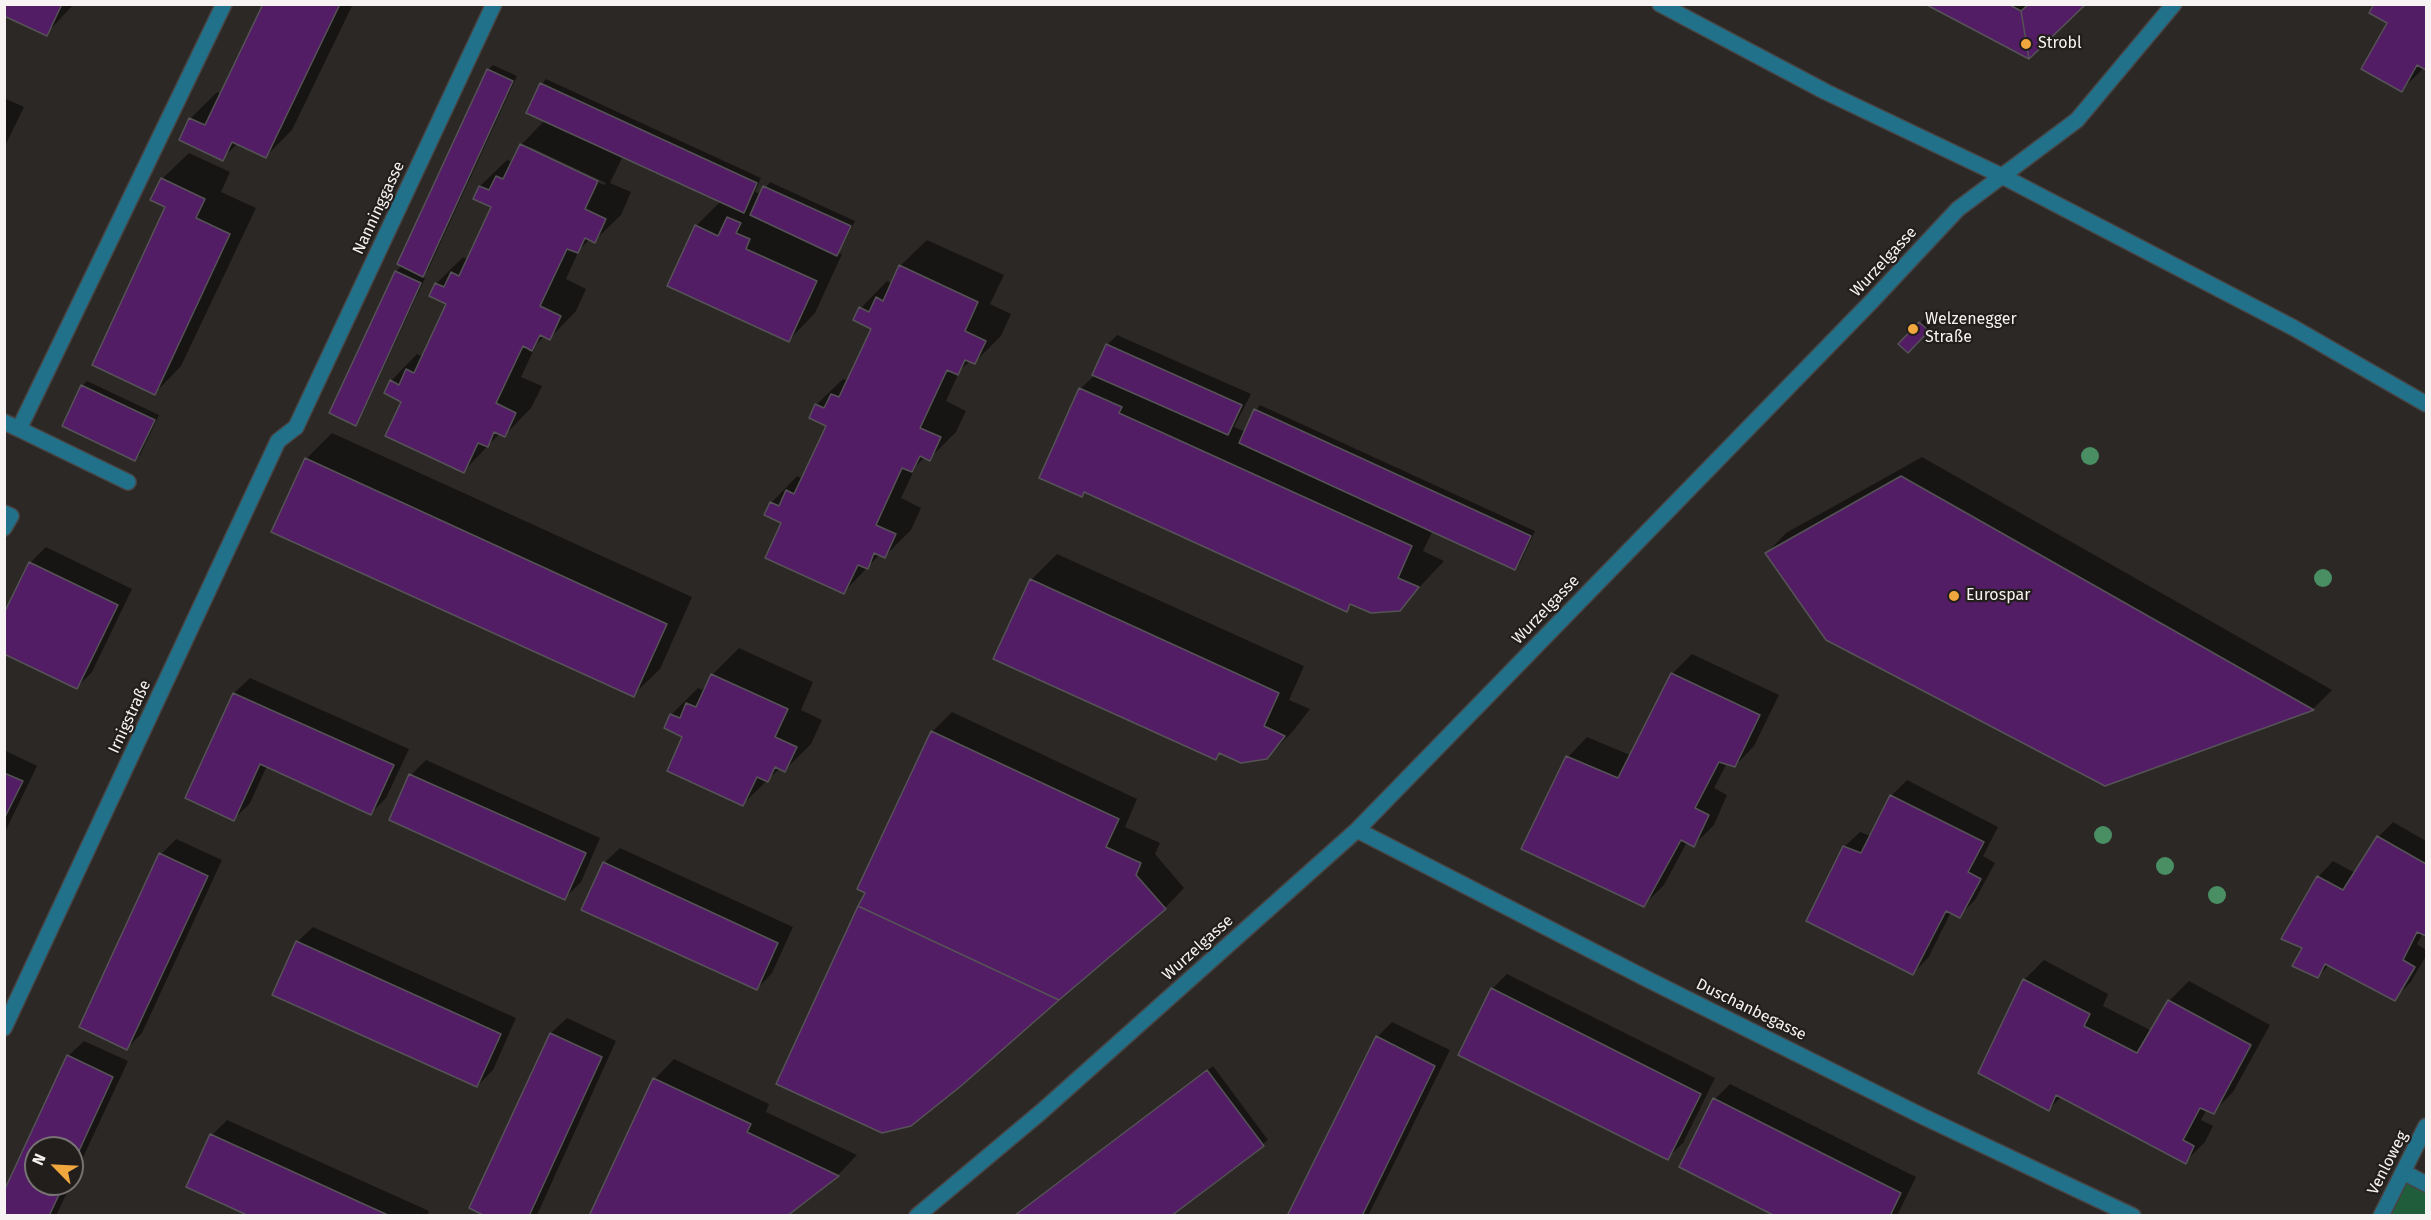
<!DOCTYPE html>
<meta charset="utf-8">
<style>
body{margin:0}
#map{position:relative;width:2431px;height:1220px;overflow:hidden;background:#2c2826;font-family:"Fira Sans",sans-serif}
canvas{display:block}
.frame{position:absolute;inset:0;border:6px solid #f6f3f2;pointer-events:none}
.north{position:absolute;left:24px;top:1136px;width:60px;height:60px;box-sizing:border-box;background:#221e1c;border:2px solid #777372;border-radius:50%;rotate:294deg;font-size:16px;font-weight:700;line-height:24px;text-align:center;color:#f6f3f2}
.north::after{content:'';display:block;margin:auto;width:21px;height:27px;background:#efa73e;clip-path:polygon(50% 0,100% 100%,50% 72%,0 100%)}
</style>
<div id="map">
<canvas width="2431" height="1220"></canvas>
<div class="frame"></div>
<div class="north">N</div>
</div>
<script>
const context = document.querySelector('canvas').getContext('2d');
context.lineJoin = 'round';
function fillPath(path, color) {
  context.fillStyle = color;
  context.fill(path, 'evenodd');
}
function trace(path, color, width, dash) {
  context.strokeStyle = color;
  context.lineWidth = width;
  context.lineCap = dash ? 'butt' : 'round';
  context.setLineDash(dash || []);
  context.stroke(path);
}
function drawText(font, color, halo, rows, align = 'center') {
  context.font = font + ' "Fira Sans",sans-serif';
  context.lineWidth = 4.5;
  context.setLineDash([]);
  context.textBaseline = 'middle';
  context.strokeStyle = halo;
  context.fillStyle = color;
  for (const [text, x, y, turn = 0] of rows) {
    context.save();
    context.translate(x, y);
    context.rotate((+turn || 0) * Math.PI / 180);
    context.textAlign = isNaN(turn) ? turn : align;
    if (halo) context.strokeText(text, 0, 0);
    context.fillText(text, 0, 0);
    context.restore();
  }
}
fillPath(new Path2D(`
 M2403,1172L2426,1184V1215L2381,1216Z`), '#205d3a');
fillPath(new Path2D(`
 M4,4H74L46,34Z
 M264,4H353L292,130L266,156L238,143L222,159L181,139L191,118L217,92L221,94Z
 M1928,4H2084L2028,57Z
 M2376,4H2426V68L2425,67L2401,90L2389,22Z
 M493,65L517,76L428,270L421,276L425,278L360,419L355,424L396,272L402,265L488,70Z
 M546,79L761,178L755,192L761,194L770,182L855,221L839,253L842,254L815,313L789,340L696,226L721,201L623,156L610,183L631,192L621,215L594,241L590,239L579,250L566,279L586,289L576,311L550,338L545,335L536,345L521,377L542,386L531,408L505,435L500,433L464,471L403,401L391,381L417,354L421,356L426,352L448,304L436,284L463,257L466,259L470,255L493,206L475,198L480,186L507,160L512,162L521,145L545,120L542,84ZM530,147L606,183L604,185L530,150Z
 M4,98L24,107L4,148Z
 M189,153L230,172L221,192L256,208L181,366L155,393L167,207L162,179Z
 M927,240L1004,275L990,304L1011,314L1001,336L974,363L970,361L960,370L946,401L966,411L956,432L929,459L925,457L916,466L901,498L921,508L911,530L884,557L880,554L844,592L783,523L771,503L797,476L801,478L806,473L828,425L816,405L843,379L846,380L850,376L873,328L861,308L887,281L891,283L900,266Z
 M1925,318L1932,325L1908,351L1900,344Z
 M1117,335L1251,394L1234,427L1246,432L1256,410L1260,405L1535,531L1520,563L1515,568L1433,530L1423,551L1444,561L1399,609L1353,603L1346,610L1085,491L1081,495L1080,389L1095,375L1107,345Z
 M87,381L159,415L140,455L135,459L82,386Z
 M332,433L692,597L660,669L633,695L306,459Z
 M1922,457L2332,690L2313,709L2105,784L1767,553L1786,533Z
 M46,547L132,589L92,672L77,687L30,563Z
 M1057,554L1304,666L1289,700L1310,709L1293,731L1267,758L1222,752L1215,758L1031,580Z
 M739,648L813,682L801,710L822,720L811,744L785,770L780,768L743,804L684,736L671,715L698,688L702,690L713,674Z
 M1692,654L1779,695L1754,746L1735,766L1727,763L1714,788L1727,795L1714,825L1694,845L1687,842L1664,885L1644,905L1523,848L1568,757L1587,737L1630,755L1672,674Z
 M250,678L409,749L386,798L371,813L267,766L250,803L234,819L187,797L234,693Z
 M952,712L1137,799L1125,827L1160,843L1155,854L1184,888L1165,908L932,732Z
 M4,750L37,766L4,834Z
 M426,760L600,838L581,882L565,898L411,775Z
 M1907,780L1998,827L1983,856L1995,863L1975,900L1959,916L1951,912L1928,958L1912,974L1844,847L1860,832L1871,836L1891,796Z
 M2393,822L2426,841V934L2423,933L2417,944L2426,950V956L2410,983L2394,999L2329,965L2318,976L2304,947L2318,877L2333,861L2355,873L2378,837Z
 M176,839L222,860L142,1033L127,1048L161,854Z
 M620,848L793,927L772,973L757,989L604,863Z
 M313,927L516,1018L493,1070L477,1086L297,942Z
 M2044,960L2108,994L2103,1006L2152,1031L2169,1001L2189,981L2270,1025L2233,1092L2213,1112L2207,1109L2201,1120L2213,1126L2205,1142L2185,1162L2061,1097L2049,1109L1980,1072L2024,980Z
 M1507,974L1715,1078L1683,1143L1667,1158L1492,989Z
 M567,1018L616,1041L537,1215L489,1216L471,1207L551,1033Z
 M1392,1022L1450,1050L1368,1216H1289L1377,1037Z
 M84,1041L128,1061L72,1181V1148H36V1184H71L56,1216H4L68,1056Z
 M674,1059L769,1104L766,1112L857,1155L838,1175L785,1216L655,1079Z
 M1213,1066L1268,1140L1263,1144L1168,1216H1014Z
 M1730,1084L1916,1177L1897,1216H1779L1715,1099Z
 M227,1120L429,1211L427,1216H253L212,1135Z`), '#0007');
const building = new Path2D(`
 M4,4H62L47,36L4,16Z
 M263,4H340L266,158L232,142L223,161L179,140L189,118L205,125Z
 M1925,4H2008L2021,11L2029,59Z
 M2029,4H2086L2029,59L2021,11Z
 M2374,4H2426V70L2417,65L2402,92L2361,69L2387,23L2369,13Z
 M487,69L513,81L423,277L397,264Z
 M540,83L757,183L744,213L526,113Z
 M520,144L598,181L585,209L606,219L595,243L585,238L578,253L567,249L540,306L561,316L550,340L540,335L532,351L523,346L496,403L516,413L505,437L494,432L488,447L478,443L464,473L385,436L401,402L384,393L390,380L399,385L406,369L414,373L446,304L429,296L435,283L444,287L451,272L459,276L491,207L473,199L479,186L489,190L496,176L503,179Z
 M161,178L205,199L196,218L230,234L155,395L92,365L165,207L150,200Z
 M763,186L851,226L837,256L750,215Z
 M727,217L741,223L736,233L750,239L746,249L817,281L789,342L667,286L695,225L718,236Z
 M899,265L978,302L965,331L986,341L975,364L965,360L958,375L947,370L920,428L941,437L930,461L920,456L912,472L902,468L876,525L896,534L885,558L874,553L868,569L858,565L844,594L765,558L781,523L764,515L770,502L779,506L786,490L794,494L826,426L809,418L815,404L824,408L831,394L839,397L871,329L853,320L859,307L869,312L876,297L883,301Z
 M395,271L421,283L356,426L329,413Z
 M1919,322L1929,331L1908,353L1898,344Z
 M1106,344L1242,405L1228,435L1092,375Z
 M81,385L155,420L135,461L62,426Z
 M1079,388L1122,407L1119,413L1412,546L1398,578L1419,587L1400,611L1371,613L1350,604L1347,612L1084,492L1082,497L1039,478Z
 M1254,409L1531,536L1515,570L1239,443Z
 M305,458L667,624L634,697L271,532Z
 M1901,476L2314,710L2105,786L1826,640L1765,553Z
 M29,562L118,605L77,689L4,654V613Z
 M1030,579L1279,693L1264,726L1285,736L1267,759L1241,763L1219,753L1216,760L993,659Z
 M1671,673L1760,715L1735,767L1719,762L1695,808L1709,815L1694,847L1681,840L1644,907L1521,849L1566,756L1618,778Z
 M711,674L788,709L775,737L797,747L785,772L775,767L768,782L757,777L743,806L667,771L682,737L664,728L670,714L680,718L686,703L696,707Z
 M233,693L394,765L371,815L260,764L234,821L185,798Z
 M931,731L1119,819L1106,847L1141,863L1136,875L1166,909L1059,1000L858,906L865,893L857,889Z
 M4,773L23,781L4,819Z
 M409,774L586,853L565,900L389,820Z
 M1890,795L1984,842L1968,872L1981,879L1960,918L1946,911L1913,975L1806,921L1843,846L1861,853Z
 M2377,836L2426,864V936L2417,932L2403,960L2415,967L2395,1001L2325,964L2318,978L2292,966L2302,948L2281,939L2317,876L2343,890Z
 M159,853L208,876L127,1050L79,1027Z
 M603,862L778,943L757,990L581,910Z
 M858,906L1059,1000L961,1086L911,1126L882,1133L776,1084Z
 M296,941L501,1034L477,1087L272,995Z
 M2023,979L2090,1014L2084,1026L2137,1053L2168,1000L2251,1045L2214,1114L2200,1108L2183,1140L2194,1146L2186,1164L2056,1095L2049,1111L1978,1073Z
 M1491,988L1701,1094L1668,1160L1458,1055Z
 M550,1033L602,1057L529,1216H485L469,1208Z
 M1376,1036L1435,1066L1362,1216H1287Z
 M67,1055L113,1077L72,1166V1148H36V1184H64L49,1216H4V1191Z
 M1207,1070L1264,1146L1171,1216H1014Z
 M653,1078L751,1124L747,1132L839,1176L787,1216H589Z
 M1713,1098L1901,1193L1890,1216H1775L1679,1167Z
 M210,1134L390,1216H249L186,1187Z`);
fillPath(building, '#521d65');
trace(building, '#565357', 1.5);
const lane = new Path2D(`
 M4,422L19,429
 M128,482L19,429L224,4
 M4,513L11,516L4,528
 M4,1028L278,441L296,427
 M2403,1172L2426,1184`);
const street = new Path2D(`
 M1660,4L1826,92L2002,176L2294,328L2426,404
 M296,427L494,4
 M1357,830L1649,980L1924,1117L2133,1216
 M917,1216L1041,1112L1357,830L1871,302L1958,209L2077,120L2174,4
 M2381,1216L2426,1126`);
trace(lane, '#484443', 18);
trace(street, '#484443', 18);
trace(lane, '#22718b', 15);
trace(street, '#22718b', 15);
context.fillStyle = '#4a8e64';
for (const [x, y] of [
 [2090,456],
 [2323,578],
 [2103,835],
 [2165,866],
 [2217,895]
]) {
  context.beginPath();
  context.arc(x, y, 9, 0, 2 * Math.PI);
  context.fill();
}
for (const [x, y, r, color] of [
 [2026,44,6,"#efa73e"],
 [1913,329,6,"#efa73e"],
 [1954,596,6,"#efa73e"]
]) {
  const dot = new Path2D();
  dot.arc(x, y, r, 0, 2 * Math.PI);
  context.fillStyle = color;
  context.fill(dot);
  trace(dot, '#221e1c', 2);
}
drawText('16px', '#f6f3f2', '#221e1c', [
 ["Strobl",2038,44],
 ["Welzenegger",1925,320],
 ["Straße",1925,338],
 ["Eurospar",1966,596]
], 'left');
drawText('16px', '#f6f3f2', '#221e1c', [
 ["Nanninggasse",379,208,-65],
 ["Wurzelgasse",1884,262,-47],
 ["Wurzelgasse",1546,610,-46],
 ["Irnigstraße",130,717,-65],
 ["Wurzelgasse",1198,948,-42],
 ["Duschanbegasse",1751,1010,26],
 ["Venloweg",2388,1163,-63]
]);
</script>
